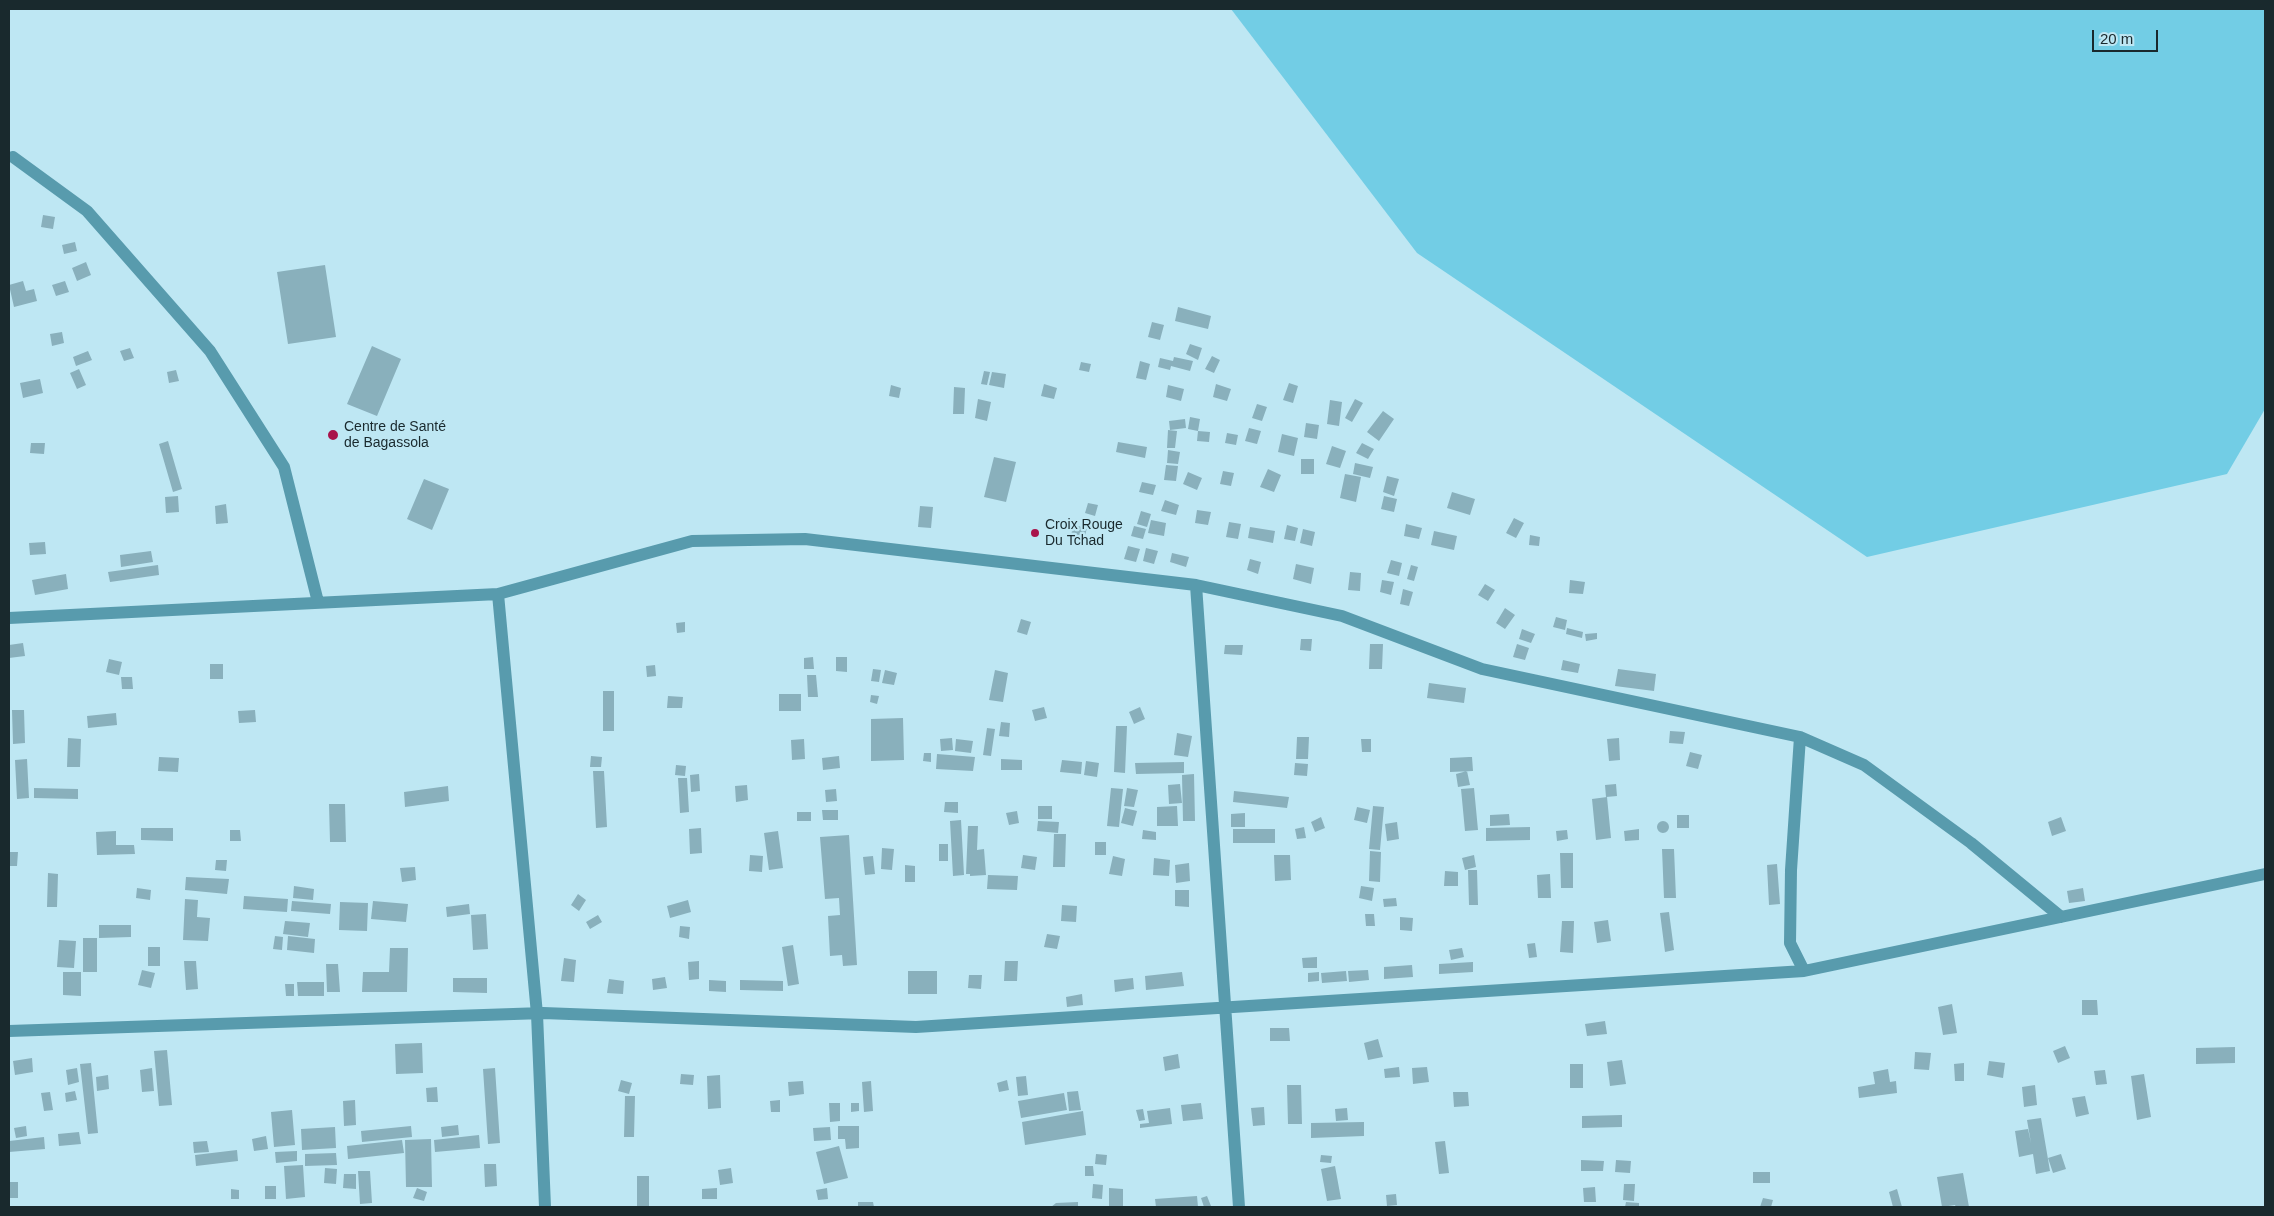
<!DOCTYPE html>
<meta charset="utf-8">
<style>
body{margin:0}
#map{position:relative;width:2274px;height:1216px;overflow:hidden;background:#bee7f3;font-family:Helvetica,sans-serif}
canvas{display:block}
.frame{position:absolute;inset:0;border:10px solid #19292d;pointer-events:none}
.scale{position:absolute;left:2092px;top:30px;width:66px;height:22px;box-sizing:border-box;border:2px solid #19292d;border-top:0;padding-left:6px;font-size:15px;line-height:18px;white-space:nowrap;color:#19292d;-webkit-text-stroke:4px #bee7f3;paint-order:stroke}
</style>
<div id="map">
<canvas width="2274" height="1216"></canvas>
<div class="frame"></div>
<div class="scale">20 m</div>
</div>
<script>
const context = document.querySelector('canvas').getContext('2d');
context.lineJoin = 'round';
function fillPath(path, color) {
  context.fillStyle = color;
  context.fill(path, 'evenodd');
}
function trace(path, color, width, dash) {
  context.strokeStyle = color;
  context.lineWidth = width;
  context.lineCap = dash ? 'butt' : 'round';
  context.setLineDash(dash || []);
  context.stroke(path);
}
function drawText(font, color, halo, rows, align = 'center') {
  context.font = font + ' Helvetica,sans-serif';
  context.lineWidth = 4.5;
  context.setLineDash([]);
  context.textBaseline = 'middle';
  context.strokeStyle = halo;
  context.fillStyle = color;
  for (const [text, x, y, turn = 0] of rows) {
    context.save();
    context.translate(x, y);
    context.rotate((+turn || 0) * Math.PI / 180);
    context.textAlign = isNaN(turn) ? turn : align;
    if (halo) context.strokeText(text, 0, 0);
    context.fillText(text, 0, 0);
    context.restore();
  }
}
fillPath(new Path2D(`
 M1231,9H2265V409L2227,474L1867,557L1417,253Z`), '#72cde5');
fillPath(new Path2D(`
 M43,215L55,217L53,229L41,227Z
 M75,242L77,251L64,254L62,245Z
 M86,262L91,275L77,281L72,268Z
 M325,265L336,337L288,344L277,272Z
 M23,281L26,291L34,289L37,301L14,307L9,285Z
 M65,281L69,292L56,296L52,285Z
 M1178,307L1211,316L1208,329L1175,321Z
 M1152,322L1164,325L1160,340L1148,337Z
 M62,332L64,343L52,346L50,334Z
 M1190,344L1202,348L1198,360L1186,354Z
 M372,346L401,359L377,416L347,404Z
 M130,348L134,358L124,361L120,351Z
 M88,351L92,360L76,366L73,357Z
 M1212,356L1220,360L1214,373L1205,369Z
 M1174,357L1193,361L1190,371L1171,366L1170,370L1158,367L1160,358L1173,361Z
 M1140,361L1150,364L1146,380L1136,378Z
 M1081,362L1091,364L1089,372L1079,370Z
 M79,369L86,385L77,389L70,373Z
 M176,370L179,381L169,383L167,372Z
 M984,371L990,372L987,385L981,384Z
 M992,372L1006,374L1004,388L989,385Z
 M40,379L43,393L23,398L20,383Z
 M1289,383L1298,386L1293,403L1283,400Z
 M1044,384L1057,388L1054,399L1041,396Z
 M1216,384L1231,389L1227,401L1213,397Z
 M891,385L901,388L899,398L889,396Z
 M1168,385L1184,389L1181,401L1166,397Z
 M954,387L965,388L964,414H953Z
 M978,399L991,402L987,421L975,418Z
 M1355,399L1363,403L1352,422L1345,418Z
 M1330,400L1342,402L1339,426L1327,424Z
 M1257,404L1267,407L1262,421L1252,418Z
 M1383,411L1394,419L1379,441L1367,432Z
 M1190,417L1200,419L1198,431L1188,429Z
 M1185,419L1186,428L1170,430L1169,421Z
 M1306,423L1319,425L1317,439L1304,437Z
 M1249,428L1261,431L1257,444L1245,441Z
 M1168,430L1177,431L1175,448H1167Z
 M1198,431L1210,432L1209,442L1197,441Z
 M1227,433L1238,435L1236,445L1225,443Z
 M1282,434L1298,438L1294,456L1278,452Z
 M168,441L182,489L173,492L159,444Z
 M1118,442L1147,447L1145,458L1116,452Z
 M31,443H45L44,454L30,453Z
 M1362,443L1374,449L1368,459L1356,453Z
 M1332,446L1346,451L1340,468L1326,464Z
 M1168,450L1180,452L1178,464L1167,463Z
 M994,457L1016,462L1006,502L984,497Z
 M1301,459H1314V474H1301Z
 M1355,463L1373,467L1370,478L1353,474Z
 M1166,465L1178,466L1176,481L1164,480Z
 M1268,469L1281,475L1274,492L1260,487Z
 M1223,471L1234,473L1231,486L1220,484Z
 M1188,472L1202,478L1197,490L1183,484Z
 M1345,474L1361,477L1356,502L1340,498Z
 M1387,476L1399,479L1394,496L1383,492Z
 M424,479L449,489L432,530L407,519Z
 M1142,482L1156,485L1153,495L1139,492Z
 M1452,492L1475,499L1470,515L1447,508Z
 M178,496L179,512L166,513L165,497Z
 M1384,496L1397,499L1394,512L1381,509Z
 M1165,500L1179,505L1176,515L1161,511Z
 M1088,503L1098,505L1095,516L1085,513Z
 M226,504L228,523L216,524L215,506Z
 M920,506L933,507L931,528L918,527Z
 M1197,510L1211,512L1208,525L1195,523Z
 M1141,511L1151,514L1147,527L1137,524Z
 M1514,518L1524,523L1516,538L1506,533Z
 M1151,520L1166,523L1164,536L1148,533Z
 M1229,522L1241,524L1238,539L1226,537Z
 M1406,524L1422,528L1419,539L1404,536Z
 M1073,525L1087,528L1084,539L1071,536Z
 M1287,525L1298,528L1295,541L1284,539Z
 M1134,526L1146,529L1143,539L1131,536Z
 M1250,527L1275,531L1273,543L1248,538Z
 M1303,529L1315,532L1312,546L1300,543Z
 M1434,531L1457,536L1454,550L1431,545Z
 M1530,535L1540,537L1539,546L1529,545Z
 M45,542L46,554L30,555L29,543Z
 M1128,546L1140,549L1136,562L1124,559Z
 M1146,548L1158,551L1154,564L1143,561Z
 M151,551L153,562L121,567L120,555Z
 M1172,553L1189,557L1186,567L1170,562Z
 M1250,559L1261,562L1258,574L1247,570Z
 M1391,560L1402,563L1399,576L1387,573Z
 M1296,564L1314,568L1311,584L1293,579Z
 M158,565L159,575L110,582L108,572Z
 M1411,565L1418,567L1414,581L1407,579Z
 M1350,572L1361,573L1360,591L1348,590Z
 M66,574L68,589L35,595L32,580Z
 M1382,580L1394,582L1391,595L1380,592Z
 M1570,580L1585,582L1583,594L1569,593Z
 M1485,584L1495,590L1488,601L1478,595Z
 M1403,589L1413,592L1409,606L1400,604Z
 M1505,608L1515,615L1505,629L1496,623Z
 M1556,617L1567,620L1565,630L1553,627Z
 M1021,619L1031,622L1027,635L1017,632Z
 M685,622V632L677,633L676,623Z
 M1567,628L1583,632L1582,638L1566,634Z
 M1522,629L1535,634L1531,643L1519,639Z
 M1597,633V639L1586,641L1585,634Z
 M1301,639H1312L1311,651L1300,650Z
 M23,643L25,656L9,658V645Z
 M1370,644H1383L1382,669H1369Z
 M1517,644L1529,648L1525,660L1513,657Z
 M1225,645H1243L1242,655L1224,654Z
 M813,657L814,669H804V658Z
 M836,657H847V672L836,671Z
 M109,659L122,662L119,675L106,672Z
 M1563,660L1580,664L1578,673L1561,670Z
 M210,664H223V679H210Z
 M655,665L656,676L647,677L646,666Z
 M873,669L881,670L879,682L871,681Z
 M1618,669L1656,674L1654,691L1615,686Z
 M885,670L897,673L894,685L882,683Z
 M995,670L1008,673L1003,702L989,700Z
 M807,675H816L818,697H808Z
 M121,677H132L133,689H122Z
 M1429,683L1466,688L1464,703L1427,698Z
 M603,691H614V731H603Z
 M779,694H801V711H779Z
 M871,695L879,696L877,704L870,702Z
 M668,696L683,697L682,708H667Z
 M1044,707L1047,718L1035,721L1032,710Z
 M1140,707L1145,719L1134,724L1129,712Z
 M12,710H24L25,743L13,744Z
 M255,710L256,722L239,723L238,711Z
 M116,713L117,725L88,728L87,716Z
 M903,718L904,760L871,761V719Z
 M1001,722L1010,723L1009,737L999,736Z
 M1116,726H1127L1125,773L1114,772Z
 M987,728L995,729L991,756L983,755Z
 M1670,731L1685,732L1683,744L1669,743Z
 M1177,733L1192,736L1188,757L1174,755Z
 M1297,737H1309L1308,759H1296Z
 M68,738L81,739L80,767H67Z
 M952,738L953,750L941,751L940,739Z
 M1619,738L1620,760L1609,761L1607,739Z
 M804,739L805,759L792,760L791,740Z
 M956,739L973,741L971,753L955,751Z
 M1361,739H1371V752H1362Z
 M1690,752L1702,755L1698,769L1686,766Z
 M924,753H931V762L923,761Z
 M937,754L975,757L973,771L936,769Z
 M591,756L602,757L601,767H590Z
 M839,756L840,768L823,770L822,758Z
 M159,757L179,758L178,772L158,771Z
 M1469,757H1472L1473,771L1450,772V758Z
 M27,759L29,798L17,799L15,760Z
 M1001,759L1022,760V770H1001Z
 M1062,760L1082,762L1081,774L1060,772Z
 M1086,761L1099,763L1097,777L1084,775Z
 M1184,762V773L1136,774L1135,763Z
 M1295,763L1308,764L1307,776L1294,775Z
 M676,765L686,766L685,776L675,775Z
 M593,771H604L607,827L596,828Z
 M1467,771L1470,785L1458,787L1456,774Z
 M699,774L700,791L691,792L690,775Z
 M1194,774L1195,821H1183L1182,775Z
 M678,778H687L689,812L680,813Z
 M1180,784L1182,803L1169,804L1168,785Z
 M1616,784L1617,796L1606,797L1605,785Z
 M747,785L748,800L736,802L735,786Z
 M448,786L449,801L405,807L404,792Z
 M34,788L78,789V799L34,798Z
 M1111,788L1123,789L1119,827L1107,826Z
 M1127,788L1138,790L1134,807L1124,806Z
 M1474,788L1478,830L1465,831L1461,789Z
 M836,789L837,801L826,802L825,790Z
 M1234,791L1289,797L1287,808L1233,802Z
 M1607,797L1611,838L1596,840L1592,799Z
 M945,802H958V813L944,812Z
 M329,804H345L346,842H330Z
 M1038,806H1052V819H1038Z
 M1177,806L1178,826H1157V807Z
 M1373,806L1384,807L1380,850L1369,849Z
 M1357,807L1370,810L1367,823L1354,820Z
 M1125,808L1137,811L1133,826L1121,823Z
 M822,810H838V820H823Z
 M1017,811L1019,823L1009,825L1006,813Z
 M797,812H811V821H797Z
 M1245,813V827H1231V814Z
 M1509,814L1510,825L1490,826V815Z
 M1677,815H1689V828H1677Z
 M1321,817L1325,828L1315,832L1311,822Z
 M2061,817L2066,831L2052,836L2048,822Z
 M961,820L964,875L953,876L950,821Z
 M1038,821L1059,822L1058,833L1037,831Z
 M1657 827a6 6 0 1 1 12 0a6 6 0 1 1-12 0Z
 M1397,822L1399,839L1387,841L1385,824Z
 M968,826H978L977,850L984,849L986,875L970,876V874H966Z
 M1304,827L1306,838L1297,839L1295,829Z
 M1530,827V840L1486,841V828Z
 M141,828H173V841L141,840Z
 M701,828L702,853L690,854L689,829Z
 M1233,829H1275V843H1233Z
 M1639,829V840L1625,841L1624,831Z
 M230,830H240L241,841H230Z
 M1143,830L1156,832V840L1142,839Z
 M1567,830L1568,839L1557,841L1556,831Z
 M116,831V845H134L135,854L97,855L96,832Z
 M778,831L783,868L769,870L764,833Z
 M1054,834H1066L1065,867H1053Z
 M849,835L857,965L843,966L842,955L830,956L828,916L840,915L839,898L825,899L820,837Z
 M1095,842H1106V855H1095Z
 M939,844H948V861H939Z
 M882,848L894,849L892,870L881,869Z
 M1662,849H1674L1676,898H1664Z
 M1370,851L1381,852L1380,882L1369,881Z
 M9,852H18L17,866H9Z
 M1560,853H1573V888H1561Z
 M750,855L763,856L762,872L749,871Z
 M1023,855L1037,857L1035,870L1021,868Z
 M1274,855H1290L1291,880L1275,881Z
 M1474,855L1476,867L1465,870L1462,858Z
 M873,856L875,874L865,875L863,857Z
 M1113,856L1125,859L1122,876L1109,874Z
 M1154,858L1170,860L1169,876L1153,875Z
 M216,860H227L226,871L215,870Z
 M1189,863L1190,881L1176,883L1175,865Z
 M1777,864L1780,904L1769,905L1767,865Z
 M905,865L915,866V882H905Z
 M415,867L416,880L402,882L400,868Z
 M1468,870H1477L1478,905H1469Z
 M1445,871L1458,872V886H1444Z
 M48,873L58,874L57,907H47Z
 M1550,874L1551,898H1538L1537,875Z
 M988,875L1018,876L1017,890L987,889Z
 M186,877L229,879L227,894L185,890Z
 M294,886L314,889L313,900L293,898Z
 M1361,886L1374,888L1372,901L1359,898Z
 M137,888L151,890L150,900L136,898Z
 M2083,888L2085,901L2069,903L2067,891Z
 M1175,890H1189V907L1175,906Z
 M578,894L586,900L579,911L571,905Z
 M244,896L288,899L287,912L243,909Z
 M1396,898L1397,906L1384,907L1383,899Z
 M185,899L198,900L197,917L210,918L208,941L183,940Z
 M688,900L691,912L670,918L667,906Z
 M292,901L331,904L330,914L291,911Z
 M373,901L408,904L406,922L371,919Z
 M340,902L368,903L367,931L339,930Z
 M469,904L470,914L447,917L446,907Z
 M1062,905L1077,906L1076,922L1061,921Z
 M1669,912L1674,950L1665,952L1660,913Z
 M486,914L488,949L473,950L471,915Z
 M1365,914H1374L1375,926H1366Z
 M598,915L602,922L590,929L586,922Z
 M1400,917L1413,918L1412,931L1400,930Z
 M1608,920L1611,941L1597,943L1594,922Z
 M285,921L310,923L308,937L283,934Z
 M1562,921H1574L1573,953L1560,952Z
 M99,925H131V937L99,938Z
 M680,926L690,927L689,939L679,937Z
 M1047,934L1060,936L1057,949L1044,947Z
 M275,936L283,937L282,950L273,949Z
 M288,936L315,939L314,953L287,950Z
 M83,938H97V972H83Z
 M59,940L76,941L74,968L57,967Z
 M1535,943L1537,957L1529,958L1527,944Z
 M793,945L799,984L788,986L782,947Z
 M148,947H160V966H148Z
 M390,948H408L407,992H362L363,972H389Z
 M1462,948L1464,957L1451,960L1449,950Z
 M1317,957V968H1303L1302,958Z
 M564,958L576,960L574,982L561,981Z
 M184,961H196L198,989L186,990Z
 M699,961V979L689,980L688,962Z
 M1005,961H1018L1017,981H1004Z
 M1473,962V972L1439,974V964Z
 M326,964H338L340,992H327Z
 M1412,965L1413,977L1384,979V967Z
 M142,970L155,973L151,988L138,985Z
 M1368,970L1369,980L1349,982L1348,971Z
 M908,971H937V994H908Z
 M1346,971L1347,981L1322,983L1321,973Z
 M63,972H81V996L63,995Z
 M1182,972L1184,986L1146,990L1145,976Z
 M1319,972V981L1308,982V973Z
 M969,975H982L981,989L968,988Z
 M665,977L667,988L653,990L652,979Z
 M453,978H487V993L453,992Z
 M1133,978L1134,989L1115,992L1114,980Z
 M609,979L624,981L623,994L607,993Z
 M709,980L726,981V992L709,991Z
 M740,980L783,981V991L740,990Z
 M297,982H324V996H298Z
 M285,984H294V996H286Z
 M1082,994L1083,1005L1067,1007L1066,997Z
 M2082,1000H2097L2098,1015H2082Z
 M1952,1004L1957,1033L1943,1035L1938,1007Z
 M1605,1021L1607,1034L1587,1036L1585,1024Z
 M1270,1028H1289L1290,1041H1270Z
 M1378,1039L1383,1057L1368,1060L1364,1043Z
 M422,1043L423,1073L396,1074L395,1044Z
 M2065,1046L2070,1058L2058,1063L2053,1051Z
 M2235,1047V1063L2196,1064V1048Z
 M167,1050L172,1105L159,1106L154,1051Z
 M1915,1052L1931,1053L1929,1070L1914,1069Z
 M1178,1054L1180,1068L1165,1071L1163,1057Z
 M32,1058L33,1072L15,1075L13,1061Z
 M1622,1060L1626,1084L1610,1086L1607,1062Z
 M1989,1061L2005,1063L2003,1078L1987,1075Z
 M91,1063L98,1133L88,1134L80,1064Z
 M1964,1063V1081H1955L1954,1064Z
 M1570,1064H1583V1088H1570Z
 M1399,1067L1400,1077L1385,1078L1384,1069Z
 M1427,1067L1429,1082L1413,1084L1412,1068Z
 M77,1068L79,1082L68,1085L66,1070Z
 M152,1068L154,1091L142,1092L140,1070Z
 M495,1068L500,1143L488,1144L483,1069Z
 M1888,1069L1890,1082L1896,1081L1897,1093L1859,1098L1858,1087L1875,1084L1873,1072Z
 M2105,1070L2107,1084L2096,1085L2094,1071Z
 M681,1074L694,1075L693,1085L680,1084Z
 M2144,1074L2151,1117L2137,1120L2131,1076Z
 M108,1075L109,1089L97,1091L96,1077Z
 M720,1075L721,1108L708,1109L707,1076Z
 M1026,1076L1028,1095L1018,1096L1016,1077Z
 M621,1080L632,1083L629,1094L618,1091Z
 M1007,1080L1009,1090L999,1092L997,1083Z
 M803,1081L804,1094L789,1096L788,1082Z
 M871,1081L873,1111L864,1112L862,1082Z
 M1287,1085H1301L1302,1124H1288Z
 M2035,1085L2037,1105L2024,1107L2022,1087Z
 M437,1087L438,1102H427L426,1088Z
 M75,1091L77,1100L66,1102L65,1093Z
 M1078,1091L1081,1110L1069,1111L1067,1092Z
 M50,1092L53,1110L44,1111L41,1093Z
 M1453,1092H1468L1469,1106L1454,1107Z
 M1064,1093L1067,1110L1021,1118L1018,1101Z
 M625,1096H635L634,1137H624Z
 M2085,1096L2089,1114L2076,1117L2072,1098Z
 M355,1100L356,1125L344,1126L343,1101Z
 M780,1100V1112H771L770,1101Z
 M829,1103H840V1121L830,1122Z
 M851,1103H859V1111L851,1112Z
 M1201,1103L1203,1119L1183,1121L1181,1105Z
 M1264,1107L1265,1125L1253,1126L1251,1108Z
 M1170,1108L1172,1124L1140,1128V1124L1149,1123L1147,1111Z
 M1347,1108L1348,1120L1336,1121L1335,1109Z
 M1143,1109L1145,1120L1139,1121L1136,1110Z
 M292,1110L295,1145L274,1147L271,1112Z
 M1083,1111L1086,1135L1025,1145L1022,1122Z
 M1622,1115V1127L1582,1128V1116Z
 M2041,1118L2050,1171L2036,1174L2033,1154L2019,1157L2015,1131L2028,1129L2031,1143L2027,1120Z
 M1364,1122V1136L1311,1138V1123Z
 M458,1125L459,1135L442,1137L441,1127Z
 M26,1126L27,1136L16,1138L14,1128Z
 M411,1126L412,1137L362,1142L361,1131Z
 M838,1126H859V1148L846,1149L845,1139H838Z
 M335,1127L336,1148L302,1150L301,1129Z
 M830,1127L831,1140L814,1141L813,1128Z
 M79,1132L81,1144L59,1146L58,1134Z
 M479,1135L480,1148L435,1152L434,1140Z
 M266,1136L268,1149L254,1151L252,1139Z
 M44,1137L45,1149L9,1152V1141Z
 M431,1139L432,1187H406L405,1140Z
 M402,1140L404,1153L348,1159L347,1146Z
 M207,1141L209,1152L194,1153L193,1142Z
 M1445,1141L1449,1173L1439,1174L1435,1142Z
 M839,1146L848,1178L824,1184L816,1152Z
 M237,1150L238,1161L196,1166L195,1155Z
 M297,1151V1161L276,1163L275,1152Z
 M336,1153L337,1165L305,1166V1154Z
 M1096,1154L1107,1155L1106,1165L1095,1164Z
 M2061,1154L2066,1169L2053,1173L2048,1158Z
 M1321,1155L1332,1156L1331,1163L1320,1162Z
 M1581,1160L1604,1161L1603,1171H1581Z
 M1616,1160L1631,1161L1630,1173L1615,1172Z
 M484,1164H496L497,1186L485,1187Z
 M303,1165L305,1197L286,1199L284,1166Z
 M1085,1166H1093L1094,1176H1085Z
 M1335,1166L1341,1199L1327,1201L1321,1169Z
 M325,1168L337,1169L336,1184L324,1183Z
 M731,1168L733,1183L720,1185L718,1170Z
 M358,1171H370L372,1203L360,1204Z
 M1753,1172H1770V1183H1753Z
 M1963,1173L1969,1207H1956L1955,1205L1942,1207L1937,1177Z
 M344,1174H356V1189L343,1188Z
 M637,1176H649V1207H637Z
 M9,1182H18V1198H9Z
 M1093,1184L1103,1185L1102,1199L1092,1198Z
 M1624,1184H1635L1634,1201L1623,1200Z
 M265,1186H276V1199H265Z
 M1595,1187L1596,1202H1584L1583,1188Z
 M417,1188L427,1192L424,1201L413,1198Z
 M717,1188V1199H702V1189Z
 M827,1188L828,1199L818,1200L816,1190Z
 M1109,1188L1123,1189V1207H1109Z
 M231,1189L239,1190V1199H231Z
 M1897,1189L1902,1207H1893L1889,1192Z
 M1396,1194L1397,1205L1387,1206L1386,1195Z
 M1197,1196L1198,1207H1156L1155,1199Z
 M1207,1196L1211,1206L1204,1207L1201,1198Z
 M1763,1198L1773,1200L1771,1207H1760Z
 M858,1202H873L874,1207H858Z
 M1078,1202V1207H1051L1056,1203Z
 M1626,1202L1639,1203V1207H1625Z`), '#89b0bc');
trace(new Path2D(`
 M13,157L87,211L210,351L284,467L318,602
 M1196,585L1239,1207
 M498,594L537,1014L545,1207
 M9,618L498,594L692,541L805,539L1196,585L1342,616L1482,669L1800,737L1864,765L1971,843L2061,917
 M1800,737L1791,870L1790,943L1804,971
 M9,1031L543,1013L916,1027L1804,971L2265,874`), '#589bad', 12);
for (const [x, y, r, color] of [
 [333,435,6,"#a8134a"],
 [1035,533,5,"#a8134a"]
]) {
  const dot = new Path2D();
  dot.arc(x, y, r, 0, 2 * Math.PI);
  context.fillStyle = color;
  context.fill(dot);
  trace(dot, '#bee7f3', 2);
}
drawText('14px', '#19292d', '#bee7f3', [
 ["Centre de Santé",344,427],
 ["de Bagassola",344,443],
 ["Croix Rouge",1045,525],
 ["Du Tchad",1045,541]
], 'left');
</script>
